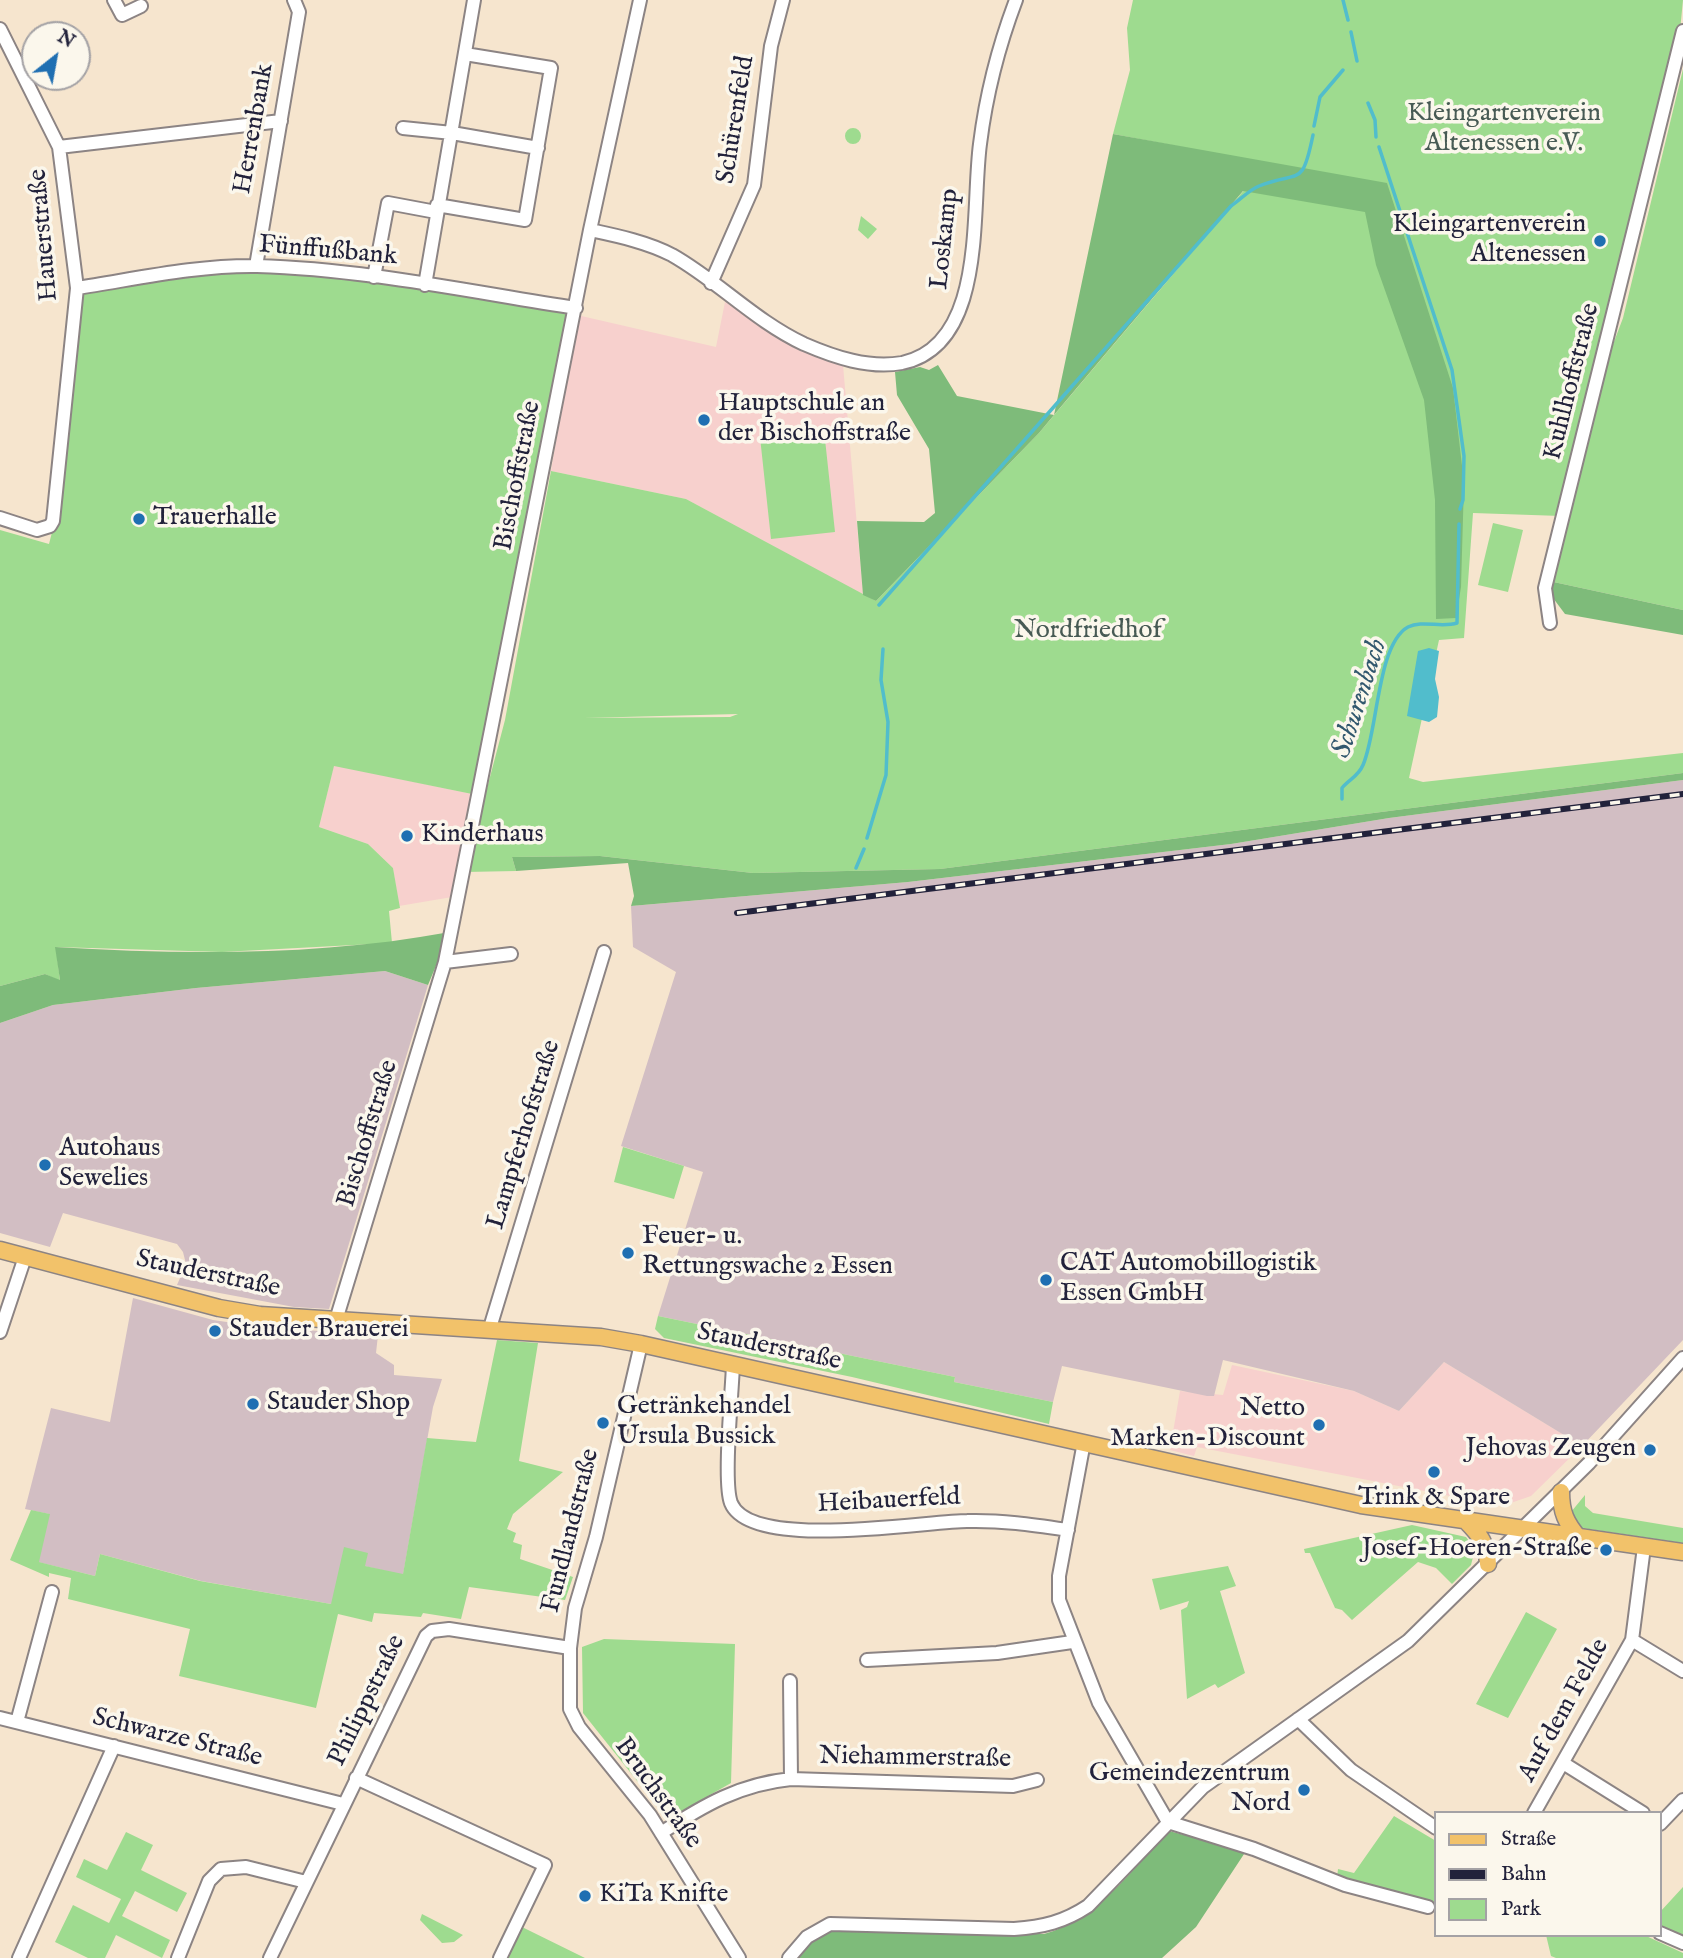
<!DOCTYPE html>
<meta charset="utf-8">
<style>
body{margin:0}
#map{position:relative;width:1683px;height:1958px;overflow:hidden;background:#f6e5ce;font-family:"IM FELL English",serif}
canvas{display:block}
.legend{position:absolute;left:1434px;top:1811px;width:228px;height:126px;box-sizing:border-box;background:#fbf7ec;border:2px solid #a4a2a5;margin:0;padding:9px 12px;list-style:none;font-size:21px;color:#22223b}
.legend li{display:flex;align-items:center;gap:14px;height:35px}
.legend b{width:35px;border:2px solid #a4a2a5}
.north{position:absolute;left:21px;top:21px;width:70px;height:70px;box-sizing:border-box;background:#fbf7ec;border:2px solid #a4a2a5;border-radius:50%;rotate:31deg;font-size:19px;font-weight:700;line-height:28px;text-align:center;color:#22223b}
.north::after{content:'';display:block;margin:auto;width:24px;height:32px;background:#1f6fb2;clip-path:polygon(50% 0,100% 100%,50% 72%,0 100%)}
</style>
<div id="map">
<canvas width="1683" height="1958"></canvas>
<ul class="legend">
<li><b style="height:9px;background:#f2c26a"></b>Straße</li>
<li><b style="height:9px;background:#22223b"></b>Bahn</li>
<li><b style="height:19px;background:#9edb8f"></b>Park</li>
</ul>
<div class="north">N</div>
</div>
<script>
const context = document.querySelector('canvas').getContext('2d');
context.lineJoin = 'round';
function fillPath(path, color) {
  context.fillStyle = color;
  context.fill(path, 'evenodd');
}
function trace(path, color, width, dash) {
  context.strokeStyle = color;
  context.lineWidth = width;
  context.lineCap = dash ? 'butt' : 'round';
  context.setLineDash(dash || []);
  context.stroke(path);
}
function drawText(font, color, halo, rows, align = 'center') {
  context.font = font + ' "IM FELL English",serif';
  context.lineWidth = 7;
  context.setLineDash([]);
  context.textBaseline = 'middle';
  context.strokeStyle = halo;
  context.fillStyle = color;
  for (const [text, x, y, turn = 0] of rows) {
    context.save();
    context.translate(x, y);
    context.rotate((+turn || 0) * Math.PI / 180);
    context.textAlign = isNaN(turn) ? turn : align;
    if (halo) context.strokeText(text, 0, 0);
    context.fillText(text, 0, 0);
    context.restore();
  }
}
fillPath(new Path2D(`
 M725,302L789,343L843,365L863,595L686,499L551,471L577,315L716,347Z
 M334,765L477,795L458,896L399,906L393,868L368,844L319,827Z
 M1444,1362L1582,1446L1531,1496L1502,1506L1197,1447L1194,1456L1170,1450L1180,1391L1223,1395L1232,1365L1354,1391L1399,1411Z`), '#f7d0cd');
fillPath(new Path2D(`
 M1683,780V1340L1582,1446L1444,1362L1399,1411L1354,1391L1223,1360L1214,1396H1207L1062,1366L1053,1402L954,1382L955,1377L658,1316L703,1172L621,1146L676,972L633,947L631,906L908,882L1231,844L1389,818Z
 M385,971L428,985L329,1309L294,1307L177,1285L186,1264L183,1252L177,1244L63,1213L50,1247L0,1233V1023L53,1005L196,988Z
 M133,1298L213,1320L261,1327L378,1335L376,1353L394,1365V1375L442,1379L433,1407L403,1575L364,1566L331,1604L201,1581L100,1554L95,1576L38,1562L49,1514L25,1509L51,1408L110,1422Z`), '#d2bec3');
fillPath(new Path2D(`
 M1133,0H1683L1679,41L1561,516L1473,513L1464,638L1439,640L1409,778L1423,782L1683,753V773L940,869L753,873L600,856L512,857L516,871L465,872L505,720L551,471L686,499L876,601L1039,433L1267,163L1113,134L1130,70L1127,28ZM738,714L730,717L584,718Z
 M1683,69V610L1549,581L1606,363L1623,318Z
 M845 136a8 8 0 1 1 16 0a8 8 0 1 1-16 0Z
 M861,216L877,229L868,239L858,230Z
 M214,270L314,272L572,310L477,795L334,766L319,827L368,844L393,868L400,908L389,911L392,943L222,952L56,947L60,981L45,974L0,986V530L49,544L59,505L77,288Z
 M824,430L835,532L771,539L760,437Z
 M1493,523L1523,530L1508,592L1478,585Z
 M623,1147L684,1166L674,1199L614,1182Z
 M658,1316L955,1377L954,1382L1053,1402L1049,1424L852,1377L664,1338L655,1329Z
 M497,1340L538,1343L519,1461L563,1472L513,1514L507,1529L516,1533L513,1542L522,1545L520,1559L573,1577L565,1600L469,1587L461,1619L423,1613L421,1617L374,1613L372,1622L338,1614L316,1708L179,1676L190,1629L68,1599L71,1578L49,1573V1577L10,1560L31,1510L50,1514L39,1562L95,1576L100,1554L200,1581L331,1604L344,1547L368,1553L365,1566L403,1574L427,1438L476,1442Z
 M1585,1495V1506L1593,1513L1683,1528V1543L1582,1528L1571,1512Z
 M1412,1525L1466,1537L1475,1549L1471,1565L1452,1584L1436,1568L1418,1562L1352,1620L1342,1610L1335,1608L1310,1553H1305L1304,1549Z
 M1228,1566L1236,1586L1220,1591L1245,1673L1218,1688L1215,1684L1187,1699L1181,1610L1187,1607L1189,1601L1160,1610L1152,1579Z
 M1526,1612L1557,1629L1508,1718L1476,1704Z
 M604,1639L735,1644L731,1783L673,1816L661,1811L583,1713L582,1647Z
 M1394,1816L1436,1841V1906L1337,1878L1338,1869L1354,1873Z
 M126,1832L153,1845L141,1870L187,1893L177,1912L135,1891L122,1916L170,1940L162,1958L116,1935L105,1958H88L55,1942L73,1905L109,1923L121,1899L76,1877L84,1859L107,1870Z
 M1683,1887V1936L1660,1926V1912Z
 M422,1914L463,1935L454,1942L442,1943L420,1920Z
 M522,1927L585,1958H507Z
 M1546,1935H1644L1683,1953V1958H1556L1551,1956Z`), '#9edb8f');
fillPath(new Path2D(`
 M1113,134L1387,183L1453,388L1464,483L1461,587L1456,618L1436,619L1435,500L1424,400L1376,265L1365,212L1243,191L1054,415L1039,433L876,601L863,595L857,521L924,522L935,513L929,449L897,395L895,372L920,367L929,370L938,365L957,396L1054,415Z
 M1549,581L1683,610V635L1565,614L1547,590Z
 M1683,773V780L1389,818L1231,844L908,882L631,906L634,896L628,863L516,871L512,857L600,856L753,873L940,869Z
 M450,932L428,985L385,971L196,988L53,1005L0,1023V986L45,974L60,980L55,947C186,955 321,956 450,932Z
 M1169,1831L1246,1851L1196,1927L1162,1958H798L818,1935L837,1929L1044,1934C1097,1920 1132,1869 1169,1831Z`), '#7ebb7a');
fillPath(new Path2D(`
 M1429,648L1439,651L1435,679L1439,697L1437,717L1429,722L1407,716L1418,651Z`), '#51bdcc');
trace(new Path2D(`
 M1343,0L1348,20
 M1351,32L1357,61
 M1368,103L1375,120L1376,137
 M1314,126L1320,97L1343,70
 M1379,147L1452,370L1464,456L1463,500L1460,509
 M879,605L1231,206C1240,200 1249,190 1259,186C1300,170 1302,189 1313,135
 M1342,799V788C1349,779 1358,777 1363,765C1378,731 1377,644 1408,627C1422,620 1442,628 1457,623L1459,524
 M867,838L886,775L888,722L881,680L883,649
 M856,868L864,849`), '#51bdcc', 3.5);
const minor = new Path2D(`
 M114,0L122,15L141,6
 M0,29L59,147L77,288L53,521L50,526L37,530L0,518
 M403,128L452,133L538,148
 M59,147L281,121
 M437,205L525,220L551,68L465,54
 M590,230C618,236 647,242 672,255C718,281 755,321 804,344C834,357 869,369 902,363C987,345 971,211 980,144C986,96 999,45 1016,0
 M256,266L299,12L294,0
 M374,277L388,203L436,212
 M711,283L754,185L771,46L783,0
 M425,285L474,0
 M77,288C136,279 197,265 257,266C364,269 471,292 576,308
 M1550,623L1545,588L1683,31
 M445,962L511,954
 M336,1320L445,962L590,230L640,0
 M489,1331L604,952
 M0,1332L25,1257
 M641,1344L596,1537L575,1608L570,1648V1709L579,1727L650,1815L739,1958
 M733,1365C732,1393 723,1482 731,1503C751,1552 926,1521 967,1521C1001,1520 1034,1525 1068,1530
 M1084,1442L1059,1576V1600L1099,1703L1168,1822L1254,1849L1345,1885L1428,1907
 M1632,1640L1683,1671
 M867,1660L997,1653L1072,1642
 M790,1681L791,1779
 M0,1718L343,1804
 M1298,1719L1351,1770L1436,1828
 M17,1722L52,1592
 M1563,1763L1643,1813
 M356,1778L545,1865L500,1958
 M1534,1813L1632,1640L1644,1547
 M1660,1824L1683,1800
 M661,1833C704,1805 740,1784 791,1779L1013,1786L1037,1780
 M1660,1933L1683,1943
 M19,1958L114,1746
 M178,1958L209,1881L221,1869L246,1867L306,1882
 M270,1958L426,1636L432,1631L449,1629L570,1648
 M789,1958L807,1937L830,1924L1014,1929C1043,1927 1064,1922 1088,1906L1203,1787L1408,1641L1589,1463L1683,1358`);
const major = new Path2D(`
 M0,1250L219,1308L260,1315L601,1337L641,1344L1361,1505L1683,1552
 M1561,1492C1561,1512 1566,1523 1579,1538
 M1466,1521C1480,1535 1487,1544 1488,1564`);
trace(minor, '#8c8484', 16);
trace(major, '#8c8484', 19);
trace(minor, '#fff', 12);
trace(major, '#f2c26a', 16);
const rail = new Path2D(`
 M737,913L1683,794`);
trace(rail, '#22223b', 6);
trace(rail, '#fbf7ec', 3.5, [10]);
for (const [x, y, r, color] of [
 [1600,241,7,"#1f6fb2"],
 [704,420,7,"#1f6fb2"],
 [139,519,7,"#1f6fb2"],
 [407,836,7,"#1f6fb2"],
 [45,1165,7,"#1f6fb2"],
 [628,1253,7,"#1f6fb2"],
 [1046,1280,7,"#1f6fb2"],
 [215,1331,7,"#1f6fb2"],
 [253,1404,7,"#1f6fb2"],
 [603,1423,7,"#1f6fb2"],
 [1319,1425,7,"#1f6fb2"],
 [1650,1450,7,"#1f6fb2"],
 [1434,1472,7,"#1f6fb2"],
 [1606,1550,7,"#1f6fb2"],
 [1304,1790,7,"#1f6fb2"],
 [585,1896,7,"#1f6fb2"]
]) {
  const dot = new Path2D();
  dot.arc(x, y, r, 0, 2 * Math.PI);
  context.fillStyle = color;
  context.fill(dot);
  trace(dot, '#fbf7ec', 2.5);
}
drawText('26px', '#475a54', '#fbf7ec', [
 ["Kleingartenverein",1504,115],
 ["Altenessen e.V.",1504,145],
 ["Nordfriedhof",1088,632]
]);
drawText('26px', '#22223b', '#fbf7ec', [
 ["Schürenfeld",737,120,-81],
 ["Herrenbank",255,129,-80],
 ["Hauerstraße",45,235,-95],
 ["Loskamp",946,239,-84],
 ["Fünffußbank",328,252,5],
 ["Kuhlhoffstraße",1573,382,-76],
 ["Bischoffstraße",519,476,-79],
 ["Bischoffstraße",369,1134,-73],
 ["Lampferhofstraße",525,1135,-73],
 ["Stauderstraße",208,1275,12],
 ["Stauderstraße",769,1348,12],
 ["Heibauerfeld",889,1502,-3],
 ["Fundlandstraße",572,1531,-76],
 ["Philippstraße",368,1701,-64],
 ["Auf dem Felde",1565,1711,-61],
 ["Schwarze Straße",177,1739,14],
 ["Niehammerstraße",915,1759,1],
 ["Bruchstraße",657,1794,54]
]);
drawText('26px', '#22223b', '#fbf7ec', [
 ["Kleingartenverein",1586,226,"right"],
 ["Altenessen",1586,256,"right"],
 ["Hauptschule an",718,405],
 ["der Bischoffstraße",718,435],
 ["Trauerhalle",153,519],
 ["Kinderhaus",421,836],
 ["Autohaus",59,1150],
 ["Sewelies",59,1180],
 ["Feuer- u.",642,1238],
 ["Rettungswache 2 Essen",642,1268],
 ["CAT Automobillogistik",1060,1265],
 ["Essen GmbH",1060,1295],
 ["Stauder Brauerei",229,1331],
 ["Stauder Shop",267,1404],
 ["Getränkehandel",617,1408],
 ["Ursula Bussick",617,1438],
 ["Netto",1305,1410,"right"],
 ["Marken-Discount",1305,1440,"right"],
 ["Jehovas Zeugen",1636,1450,"right"],
 ["Trink & Spare",1434,1499,"center"],
 ["Josef-Hoeren-Straße",1592,1550,"right"],
 ["Gemeindezentrum",1290,1775,"right"],
 ["Nord",1290,1805,"right"],
 ["KiTa Knifte",599,1896]
], 'left');
drawText('italic 28px', '#32586e', '#fbf7ec', [
 ["Schurenbach",1361,699,-72]
]);
</script>
